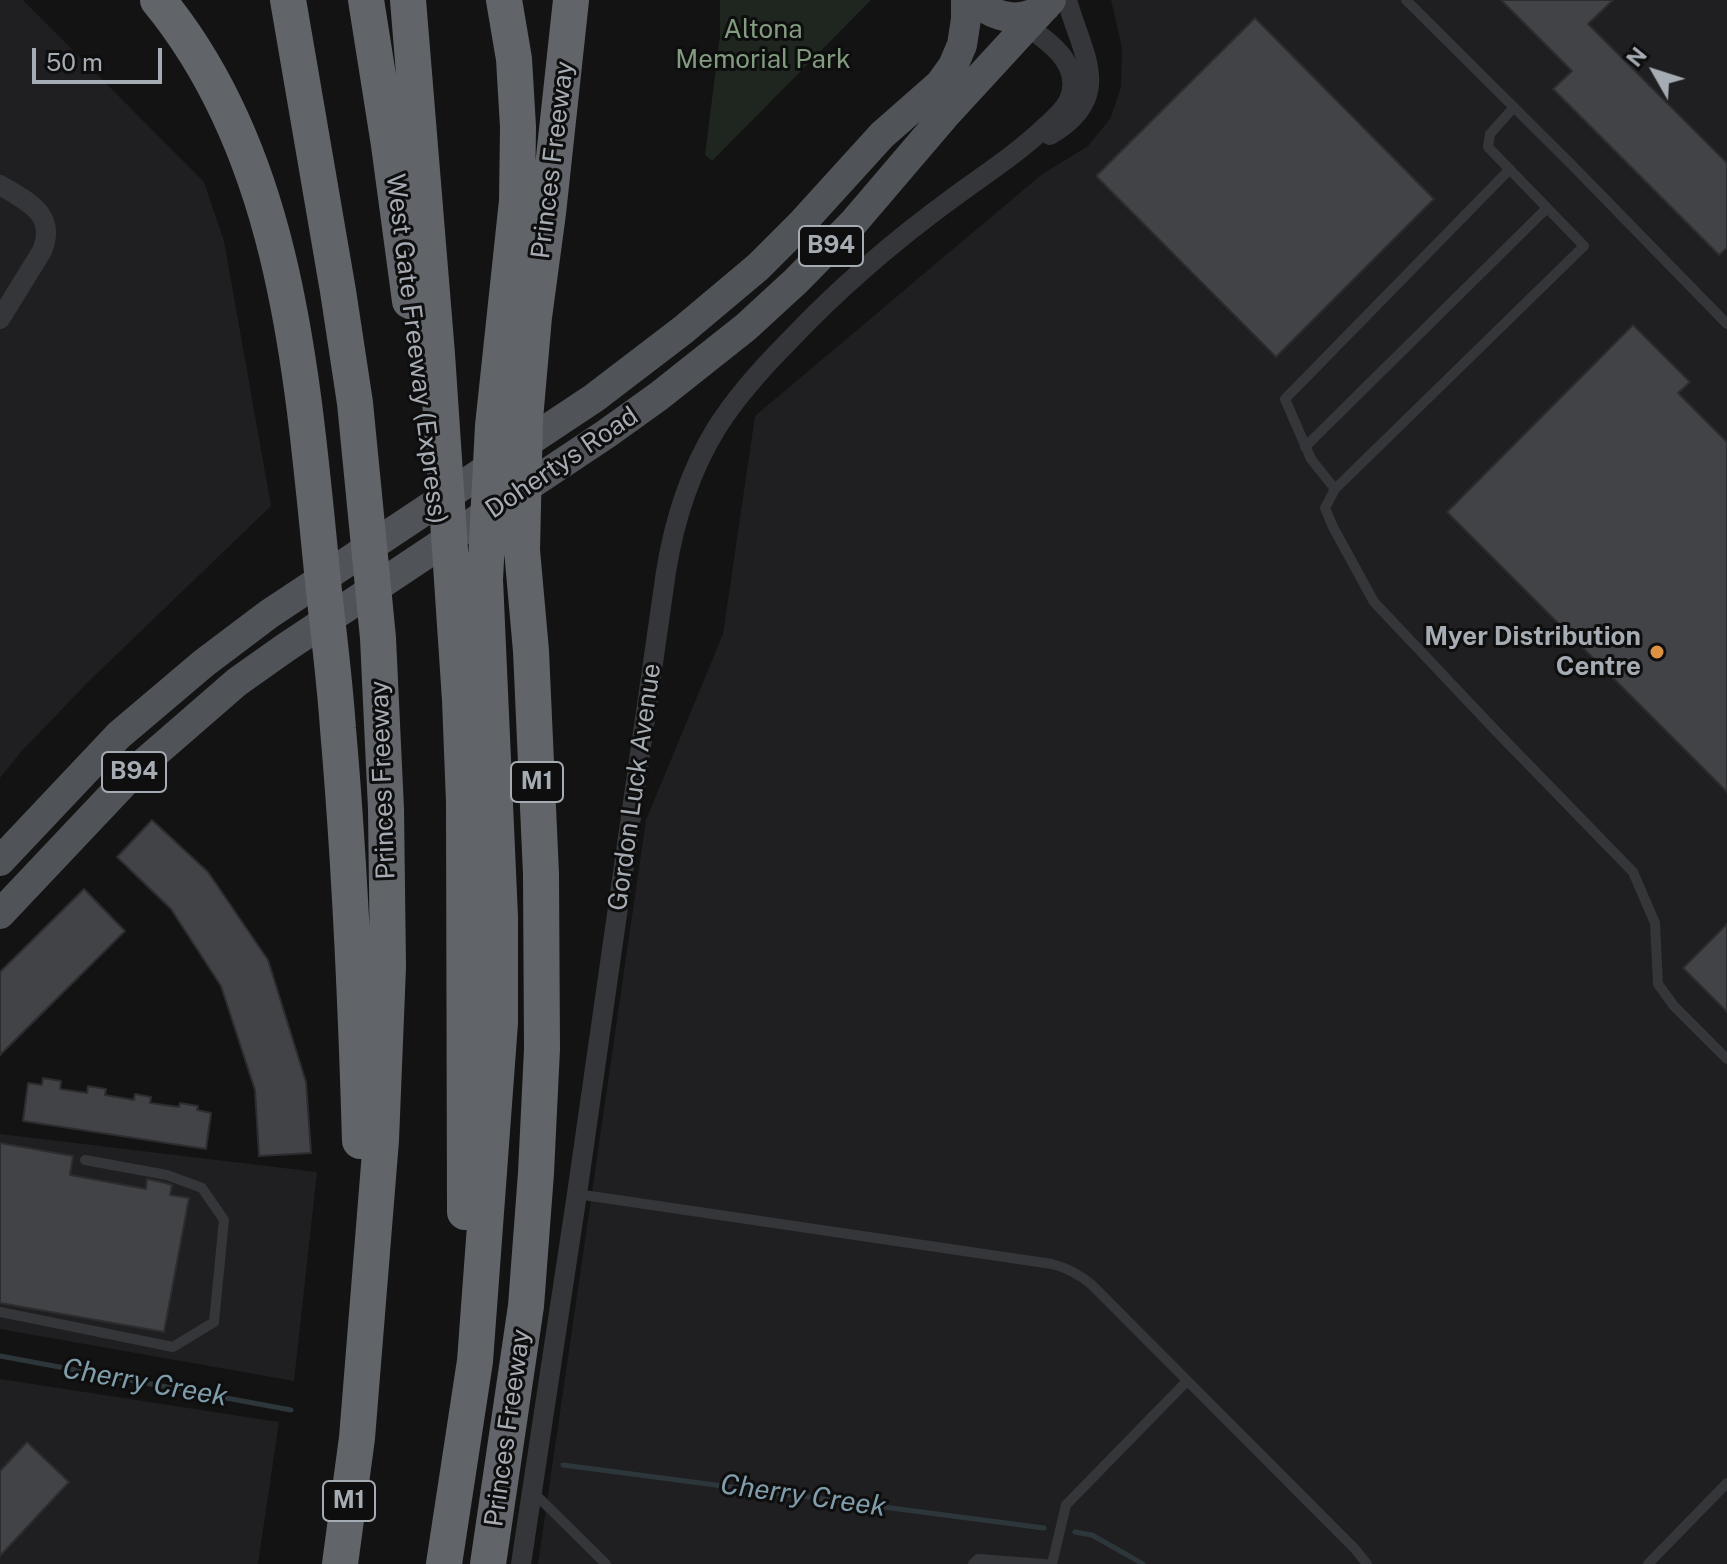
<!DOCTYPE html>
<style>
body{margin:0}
#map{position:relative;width:1727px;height:1564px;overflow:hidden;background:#131314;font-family:"Public Sans",sans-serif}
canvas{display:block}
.north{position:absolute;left:1615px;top:32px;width:80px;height:80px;-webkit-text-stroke:6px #0e0e0f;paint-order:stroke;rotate:309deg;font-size:22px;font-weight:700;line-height:32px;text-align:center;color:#a6acb3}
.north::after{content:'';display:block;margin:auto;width:28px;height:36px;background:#a6acb3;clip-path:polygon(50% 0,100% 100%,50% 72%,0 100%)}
.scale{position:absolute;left:32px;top:48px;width:130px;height:36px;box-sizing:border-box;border:4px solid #a6acb3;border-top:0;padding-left:10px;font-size:24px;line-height:28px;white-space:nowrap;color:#a6acb3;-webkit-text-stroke:6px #0e0e0f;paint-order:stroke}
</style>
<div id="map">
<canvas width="1727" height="1564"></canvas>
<div class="north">N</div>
<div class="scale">50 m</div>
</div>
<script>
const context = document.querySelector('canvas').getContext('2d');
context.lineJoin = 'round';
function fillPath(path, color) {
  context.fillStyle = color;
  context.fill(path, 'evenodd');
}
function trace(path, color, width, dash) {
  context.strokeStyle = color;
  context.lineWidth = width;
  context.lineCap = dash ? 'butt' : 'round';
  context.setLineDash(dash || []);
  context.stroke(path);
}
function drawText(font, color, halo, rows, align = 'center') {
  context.font = font + ' "Public Sans",sans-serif';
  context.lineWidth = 6;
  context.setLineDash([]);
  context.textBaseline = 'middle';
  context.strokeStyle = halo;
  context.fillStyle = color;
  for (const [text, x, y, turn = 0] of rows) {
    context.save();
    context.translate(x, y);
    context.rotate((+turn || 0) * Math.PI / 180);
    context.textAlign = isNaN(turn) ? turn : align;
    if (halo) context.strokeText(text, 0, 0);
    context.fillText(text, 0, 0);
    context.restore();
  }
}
fillPath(new Path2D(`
 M0,0H23L204,182L224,241L271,506L87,683L21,752L0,778Z
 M1111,0H1727V1564H538L646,820L723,634L755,416L1041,175L1088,146L1110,119L1121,87L1122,48Z
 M0,1134L317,1172L294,1381L0,1329Z
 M0,1379L279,1422L258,1564H0Z`), '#1f1f21');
fillPath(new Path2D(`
 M720,0H871L712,161L705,155L720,36Z`), '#1f261f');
trace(new Path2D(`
 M0,1356L291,1410
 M563,1465L1044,1528
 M1075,1532L1092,1535L1143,1564`), '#2d373b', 5);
const building = new Path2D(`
 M1501,0H1613L1588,24L1727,163V248L1719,255L1553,89L1572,71Z
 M1255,18L1434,199L1276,357L1096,176Z
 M1633,325L1690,382L1678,393L1727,442V792L1447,512Z
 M152,820L208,872L268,960L306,1082L311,1153L259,1156L255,1090L221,986L171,909L117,857Z
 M84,889L125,931L0,1055V972Z
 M1727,924V1012L1683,968Z
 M43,1078L61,1081L60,1089L87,1093L88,1086L106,1089L105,1095L134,1100L135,1094L151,1097L150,1103L179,1107L180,1103L198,1106L197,1110L211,1113L206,1149L23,1121L28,1083L42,1085Z
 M0,1143L73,1156L70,1175L146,1189L147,1179L165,1183L172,1185L170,1195L189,1198L164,1332L0,1303Z
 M27,1442L69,1482L0,1556V1471Z`);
fillPath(building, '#424347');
trace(building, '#2d2d30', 2);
trace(new Path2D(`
 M1406,0L1571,164L1727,324
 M1510,169L1285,399L1311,459L1335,489L1584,246L1488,147L1490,134L1514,107
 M1305,447L1547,208
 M1335,489L1325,508L1333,527L1374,602L1496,731L1633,872L1655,923L1658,984L1674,1006L1727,1059
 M577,1194L1052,1264C1068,1268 1079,1274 1092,1285L1355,1549L1367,1564
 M0,1312L173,1347L214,1322L224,1220L202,1188L167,1175L85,1160
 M533,1492L606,1564
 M973,1564L978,1559L1045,1564
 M1052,1564L1066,1505L1187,1381
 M1648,1564L1727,1483`), '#343639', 10);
trace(new Path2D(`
 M1050,135C1116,96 1082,55 1067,0
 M0,185C28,202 57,214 42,251L0,319
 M521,1564L577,1194L666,572C674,522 689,473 716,429C736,397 762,368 789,341C839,288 895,240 954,197C985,174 1017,154 1045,127C1054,119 1064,111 1069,100C1085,62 1043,38 1018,20`), '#343639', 20);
trace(new Path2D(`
 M975,0C995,19 1022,24 1045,7
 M0,861L119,735L204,663L269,614L594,398L683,330L758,267L802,223L882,135L940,84L953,66L962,45L966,19V0
 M0,914L138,768L237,682L285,648L606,434L659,396L746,327L796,281L854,222L947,113L1051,0`), '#505357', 30);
trace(new Path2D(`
 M158,0C292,163 303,390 324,591C329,637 335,683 338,729C350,866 356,1004 360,1141
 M288,0L338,291L355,403L378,638L386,809L388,967L381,1140L357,1438L340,1564
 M366,0L389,145L410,301
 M408,0L437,354L460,700L464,802L465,1212
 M444,1564L475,1361L500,1023V917L485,579L493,426L517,201L518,127L514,59L504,0
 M488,1564L526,1306L536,1173L542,1049L541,874L531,651L522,550L525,419L534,317L548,213L571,0`), '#616469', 36);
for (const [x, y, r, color] of [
 [1657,652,8,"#dd9242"]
]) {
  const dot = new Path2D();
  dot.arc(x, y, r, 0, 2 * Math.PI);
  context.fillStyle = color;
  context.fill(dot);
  trace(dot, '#0e0e0f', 3);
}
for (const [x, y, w] of [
 [831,246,64],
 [134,772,64],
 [537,782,52],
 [349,1501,52]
]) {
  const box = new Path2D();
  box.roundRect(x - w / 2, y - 20, w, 40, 6);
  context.fillStyle = '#0e0e0f';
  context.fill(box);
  trace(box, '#a6acb3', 2);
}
drawText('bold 24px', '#a6acb3', null, [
 ["B94",831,246],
 ["B94",134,772],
 ["M1",537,782],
 ["M1",349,1501]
]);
drawText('26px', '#819c7f', '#0e0e0f', [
 ["Altona",763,30],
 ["Memorial Park",763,60]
]);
drawText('26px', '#a6acb3', '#0e0e0f', [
 ["Princes Freeway",553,160,-83],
 ["West Gate Freeway (Express)",416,349,83],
 ["Dohertys Road",562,463,-34],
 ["Princes Freeway",383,780,-92],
 ["Gordon Luck Avenue",635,787,-82],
 ["Princes Freeway",508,1428,-82]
]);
drawText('bold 26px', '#a6acb3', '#0e0e0f', [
 ["Myer Distribution",1641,637],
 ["Centre",1641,667]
], 'right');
drawText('italic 28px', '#809dab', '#0e0e0f', [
 ["Cherry Creek",145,1383,10],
 ["Cherry Creek",803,1496,8]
]);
</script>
